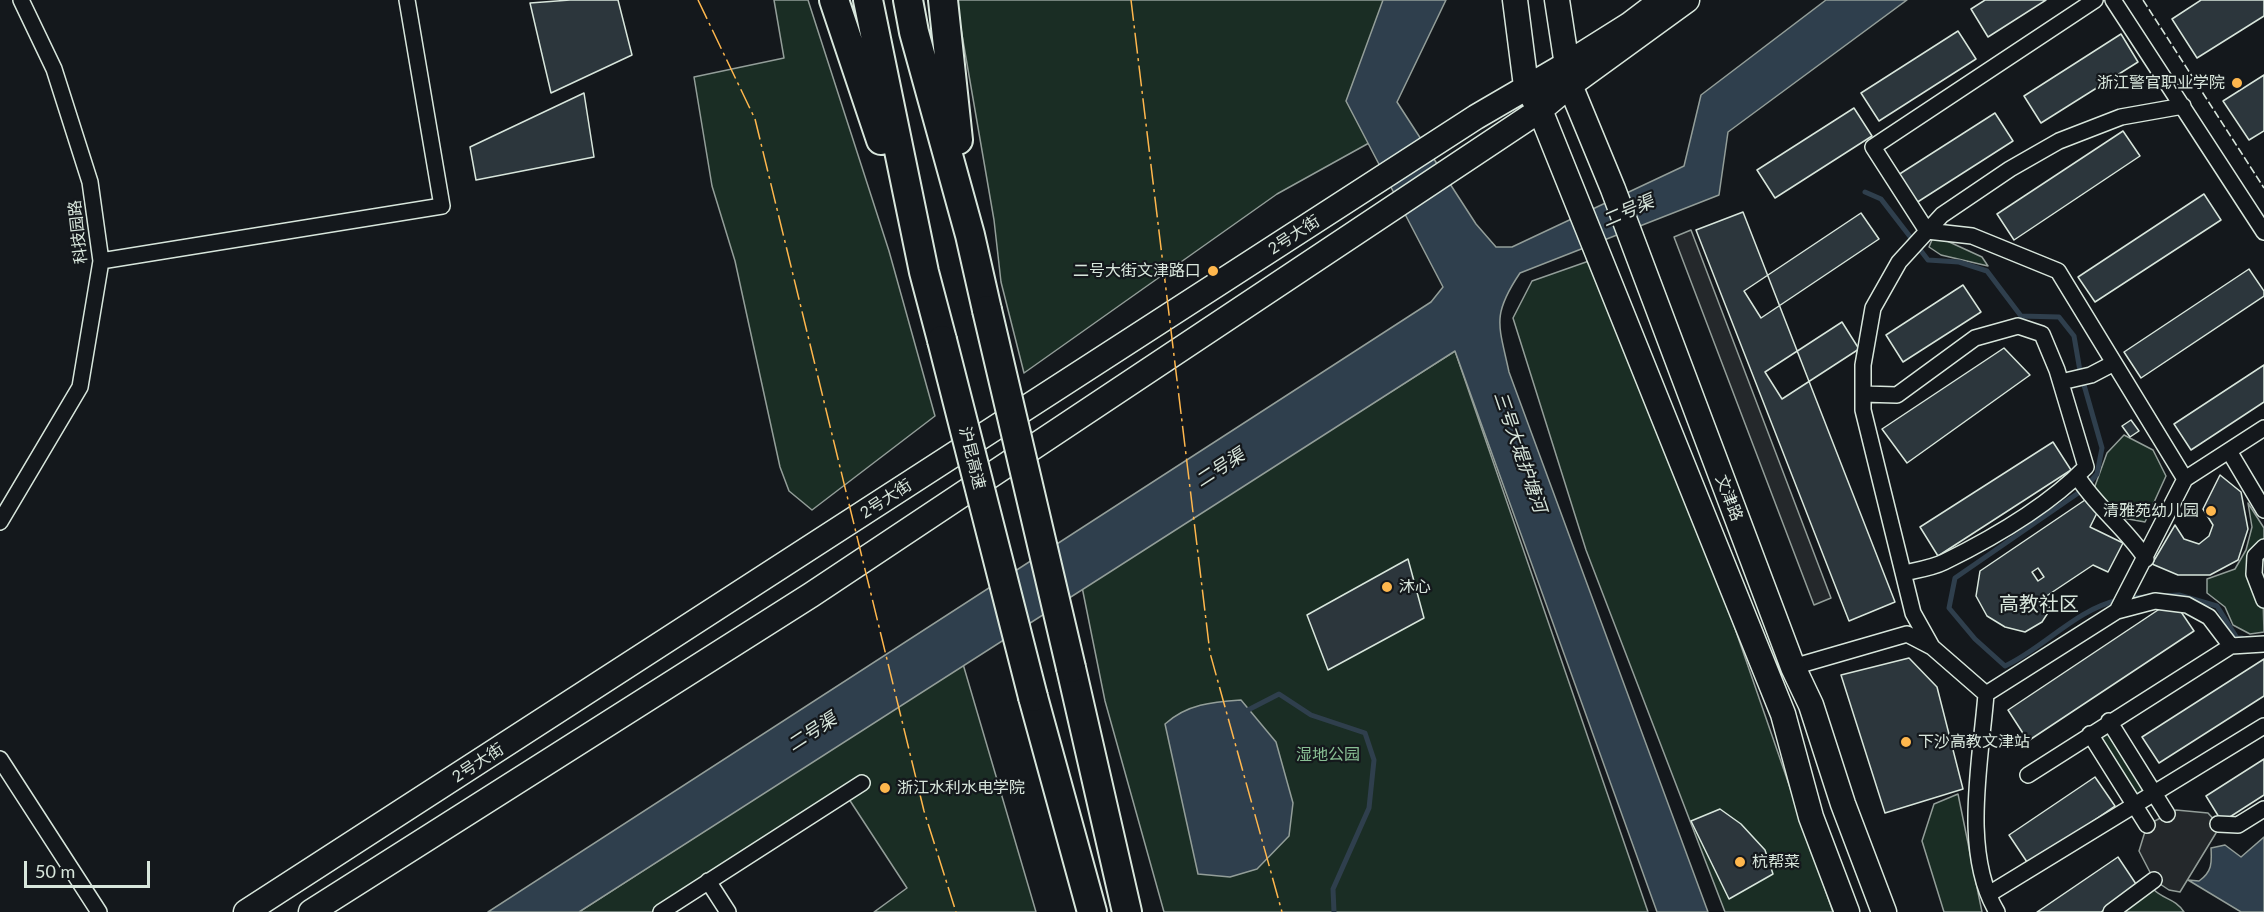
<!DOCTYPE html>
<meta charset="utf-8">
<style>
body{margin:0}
#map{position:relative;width:2264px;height:912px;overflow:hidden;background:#14181c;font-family:Lato,sans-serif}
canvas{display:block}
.scale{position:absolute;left:24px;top:861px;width:126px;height:27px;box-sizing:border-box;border:3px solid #d8e6dc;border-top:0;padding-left:8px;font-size:18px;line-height:21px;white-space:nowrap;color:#d8e6dc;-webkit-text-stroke:4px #14181c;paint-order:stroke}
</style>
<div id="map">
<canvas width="2264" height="912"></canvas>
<div class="scale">50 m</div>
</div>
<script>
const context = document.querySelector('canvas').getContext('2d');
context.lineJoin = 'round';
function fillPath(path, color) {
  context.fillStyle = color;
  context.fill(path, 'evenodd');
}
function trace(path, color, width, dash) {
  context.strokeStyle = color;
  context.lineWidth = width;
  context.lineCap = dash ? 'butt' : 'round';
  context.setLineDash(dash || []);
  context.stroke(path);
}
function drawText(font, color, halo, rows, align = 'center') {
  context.font = font + ' Lato,"Noto Sans SC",sans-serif';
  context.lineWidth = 4.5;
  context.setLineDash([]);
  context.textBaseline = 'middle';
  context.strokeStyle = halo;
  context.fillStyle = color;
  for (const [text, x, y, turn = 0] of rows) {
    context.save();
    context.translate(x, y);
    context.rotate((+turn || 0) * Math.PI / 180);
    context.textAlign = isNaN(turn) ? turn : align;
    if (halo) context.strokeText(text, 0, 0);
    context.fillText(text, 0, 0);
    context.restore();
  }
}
const green = new Path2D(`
 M774,0H808L889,251L935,416L812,510L789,491L780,467L735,261L712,186L694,77L784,58Z
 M956,0H1423L1378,138L1277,194L1024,373L1001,282L994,220Z
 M1934,235L1982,257L1988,266L1941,255L1929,247Z
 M1606,255L1833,912H1725L1586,550L1513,318L1532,281Z
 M1455,351L1648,912H1164L1105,701L1082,587Z
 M2124,435L2153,450L2166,476L2145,522L2117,517L2091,497L2107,453Z
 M2248,503L2264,528V559L2262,562L2264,632L2250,634L2233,625L2225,607L2207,593V579L2235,569L2246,550L2252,527Z
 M963,664L1036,912H874L907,888L845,793L659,912H579Z
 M2108,730L2145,791L2133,798L2097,737Z
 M1958,794L1982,912H1944L1922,841L1934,804Z
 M2153,889C2164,900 2175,898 2184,912H2122Z`);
fillPath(green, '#1a2d24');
trace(green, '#939e99', 1.5);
const parking = new Path2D(`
 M1691,230L1831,598L1814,605L1674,237Z
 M2176,810L2208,813L2218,824L2216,833L2180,892L2169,890L2154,880L2139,851L2147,825Z`);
fillPath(parking, '#24282b');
trace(parking, '#939e99', 1.5);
const water = new Path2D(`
 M1383,0H1446L1397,102L1476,224L1496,247H1512L1684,166L1701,95L1826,0H1907L1728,132L1719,195L1520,273C1491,316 1499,325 1509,372L1708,912H1657L1455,351L579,912H488L1431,302L1443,287L1346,101Z
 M1241,700L1276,742L1293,803L1289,836L1257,869L1230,877L1198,874L1165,724C1187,704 1212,702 1241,700Z
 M2264,837V912H2241L2188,880L2199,881C2212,872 2212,863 2211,848L2225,845L2241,857Z`);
fillPath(water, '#2f3f4d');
trace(water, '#939e99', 1.5);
trace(new Path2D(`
 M1865,192L1881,199L1928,260L1959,262L1987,271L2021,316L2059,317L2074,336L2080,371L2102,448L2097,474L2084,489L1955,578L1949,608L1975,639L2005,666C2044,648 2076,609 2119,600
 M2128,598L2179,595L2217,606L2237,638H2242
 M1248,710L1279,694L1311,715L1365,733L1374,760L1369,808L1333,889L1334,912`), '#2f3f4d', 5);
const building = new Path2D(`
 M570,0H618L632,55L551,93L530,3Z
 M1985,0H2046L1988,37L1971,9Z
 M2201,0H2264V16L2197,58L2172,19Z
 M1958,31L1976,59L1879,121L1861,93Z
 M2121,34L2138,62L2041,123L2024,96Z
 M2264,75V131L2249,140L2223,101Z
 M584,93L594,157L476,180L470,147Z
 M1854,108L1872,136L1775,198L1757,170Z
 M1995,113L2013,141L1916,203L1898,175Z
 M2123,131L2140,156L2014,240L1997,214Z
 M2204,194L2221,220L2095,302L2078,277Z
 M1743,212L1895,602L1849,621L1696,230Z
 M1861,213L1879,239L1761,318L1744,291Z
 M2249,269L2264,291V296L2141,378L2124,352Z
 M1963,285L1981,312L1903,362L1886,335Z
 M1842,322L1859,349L1782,399L1765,372Z
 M2004,348L2030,375L1907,463L1882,429Z
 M2264,365V402L2191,450L2174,424Z
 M2131,420L2139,431L2130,437L2122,426Z
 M2053,442L2071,470L1938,556L1920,527Z
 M2220,475L2241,492L2248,529L2238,560L2210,575H2178L2152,564L2175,525L2184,539L2199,544L2209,536L2213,525L2203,509Z
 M2085,500L2100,507L2090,527L2123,543L2108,572L2093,565L2039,601L2051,608L2042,622L2025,632L2005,627L1987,616L1976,596L1980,571Z
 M1408,559L1424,618L1328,670L1307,615Z
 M2038,568L2044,577L2038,581L2032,572Z
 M2173,600L2194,631L2028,741L2008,710Z
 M1909,658L1937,687L1963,789L1885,813L1841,675Z
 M2264,659V696L2159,763L2142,737Z
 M2264,759V795L2222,822L2206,796Z
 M2095,777L2115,806L2029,865L2009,835Z
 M1720,809L1741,824L1765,850L1773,874L1729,899L1691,821Z
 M2118,857L2138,887L2101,912H2037Z`);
fillPath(building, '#2c363c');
trace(building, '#d8e6dc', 1.5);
const minor = new Path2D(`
 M2095,0L1873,147L1927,231L1972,236L2058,271L2185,479
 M2113,0L2264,232
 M101,261L442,206L407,0
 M2061,382L2091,375L2114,363
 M1863,394L1897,395L1975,338L2018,326L2042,334L2057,370L2086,467C2048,506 1993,538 1944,562C1932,568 1917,570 1904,573
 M2229,451L2264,510
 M2077,476C2096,507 2126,528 2146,559
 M0,522L80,387L101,261L90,182L54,69L21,0
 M2264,547L2255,556L2254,574L2264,600
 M2117,611L2185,479L2264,428
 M1793,667L1907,634L1932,647
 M1986,694L2117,611L2155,601L2187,605L2209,617L2231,646L2264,644
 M2109,721L2167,814
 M2090,734L2147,825
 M0,759L99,912
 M2028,775L2231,646
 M2218,824L2238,825L2264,809
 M708,881L728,912
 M1989,894L2264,726
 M661,912L862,783
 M1997,912C1961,852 1981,760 1986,694L1932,647L1913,613L1863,410V365L1873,308L1899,262L1942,215L2010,169L2059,141L2121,117L2183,106
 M2111,912L2154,880`);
const primary = new Path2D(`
 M1515,0L1526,86L1540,110L1783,714L1811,817L1847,912
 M1557,0L1570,85L1613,189L1793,667L1811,705L1843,804L1884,912
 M246,912L1476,117L1567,64L1629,25L1662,0
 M311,912L811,595L1540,110L1570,85L1687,0`);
const motorway = new Path2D(`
 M834,0L881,140
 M868,0L924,272L942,340
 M908,0L914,32L970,235L987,310
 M943,0L958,140
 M1071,668L1127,912
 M1033,697L1092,912`);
trace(minor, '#d8e6dc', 18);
trace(primary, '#d8e6dc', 27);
trace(motorway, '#d8e6dc', 32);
trace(minor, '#14181c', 15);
trace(primary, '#14181c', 24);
trace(motorway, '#14181c', 28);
const motorwayBridge = new Path2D(`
 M987,310L1071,668
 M942,340L1033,697`);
trace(motorwayBridge, '#d8e6dc', 32, []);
trace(motorwayBridge, '#14181c', 28);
trace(new Path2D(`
 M2143,0L2264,188`), '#d8e6dc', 1.5, [8, 3]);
trace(new Path2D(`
 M698,0L755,119L924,811L956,912
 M1131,0L1210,653L1282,912`), '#ffb74d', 1.5, [21, 4.5, 3, 4.5]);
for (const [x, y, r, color] of [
 [2237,83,6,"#ffb74d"],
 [1213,271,6,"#ffb74d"],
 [2211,511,6,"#ffb74d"],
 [1387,587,6,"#ffb74d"],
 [1906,742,6,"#ffb74d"],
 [885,788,6,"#ffb74d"],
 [1740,862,6,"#ffb74d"]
]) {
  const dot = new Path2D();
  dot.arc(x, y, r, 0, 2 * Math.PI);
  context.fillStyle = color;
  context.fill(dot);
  trace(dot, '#14181c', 2);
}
drawText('16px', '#d8e6dc', '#14181c', [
 ["浙江警官职业学院",2225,83,"right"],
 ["二号大街文津路口",1201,271,"right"],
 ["清雅苑幼儿园",2199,511,"right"],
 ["沐心",1399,587],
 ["下沙高教文津站",1918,742],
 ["浙江水利水电学院",897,788],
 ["杭帮菜",1752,862]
], 'left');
drawText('16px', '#d8e6dc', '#14181c', [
 ["科技园路",78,232,-96],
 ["2号大街",1294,235,-33],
 ["沪昆高速",972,458,76],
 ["文津路",1729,498,69],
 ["2号大街",886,499,-33],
 ["2号大街",478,763,-33]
]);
drawText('16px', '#8ac095', '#14181c', [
 ["湿地公园",1328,755]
]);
drawText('italic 18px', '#d8e6dc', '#14181c', [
 ["二号渠",1628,211,-23],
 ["三号大堤护塘河",1520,452,71],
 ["二号渠",1220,468,-33],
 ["二号渠",812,732,-33]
]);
drawText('20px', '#d8e6dc', '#14181c', [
 ["高教社区",2039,605]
]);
</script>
